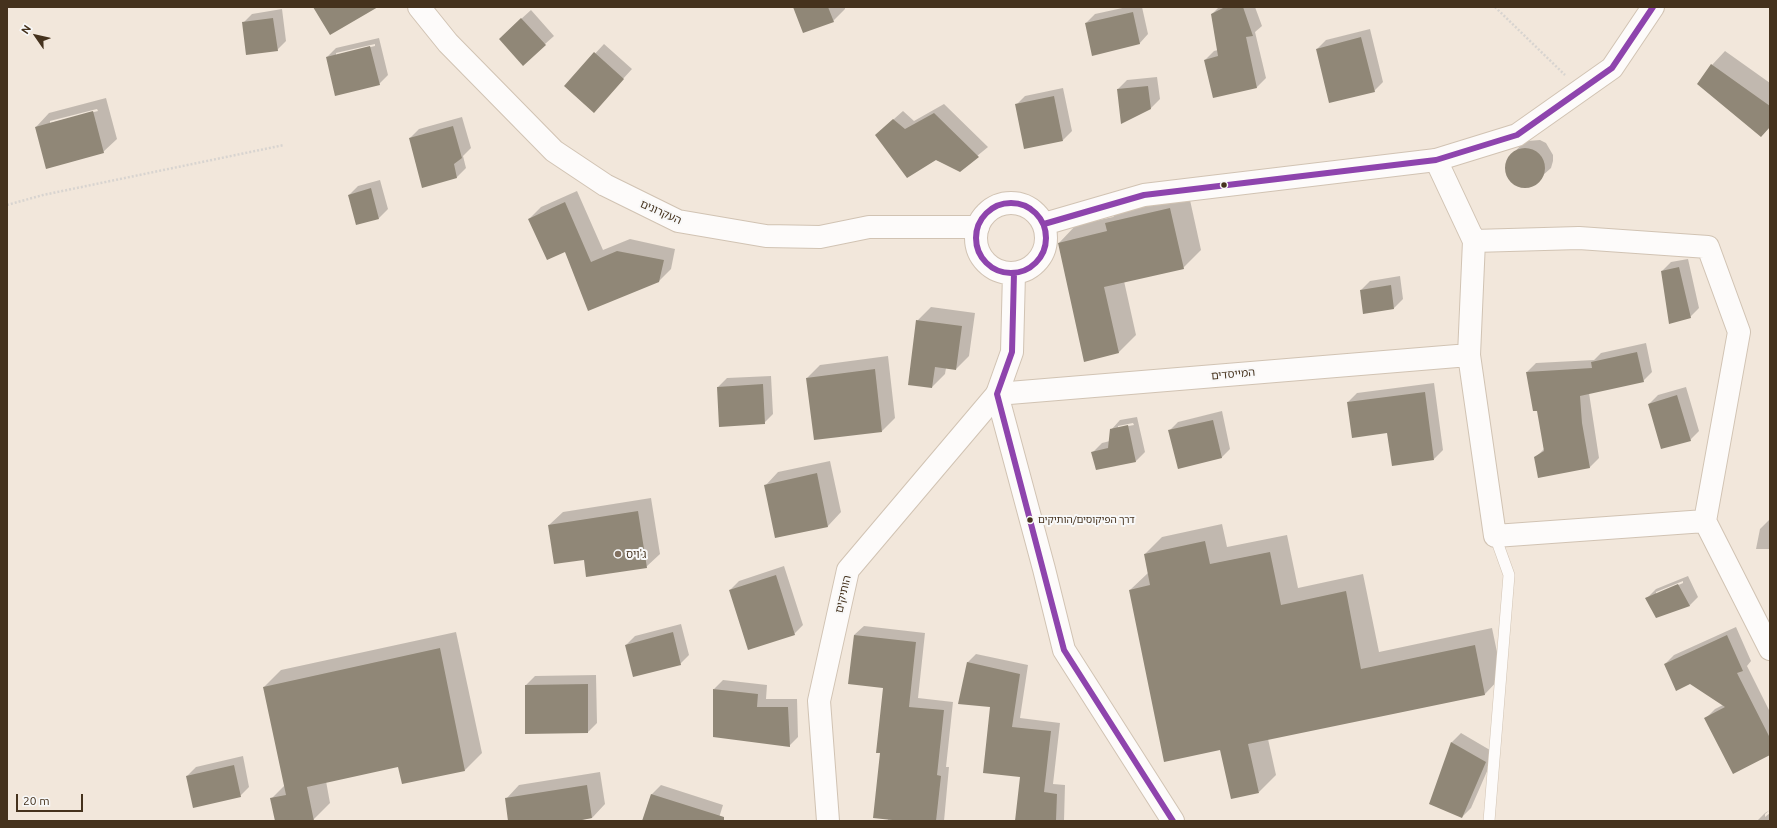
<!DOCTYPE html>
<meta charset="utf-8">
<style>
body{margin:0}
#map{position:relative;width:1777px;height:828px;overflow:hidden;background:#f2e7db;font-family:Ubuntu,sans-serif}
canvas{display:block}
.frame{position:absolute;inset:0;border:8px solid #45321d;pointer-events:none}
.north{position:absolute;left:16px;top:16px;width:40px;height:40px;-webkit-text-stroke:3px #f8f8f8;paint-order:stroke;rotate:304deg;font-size:11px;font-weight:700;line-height:16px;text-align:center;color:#45321d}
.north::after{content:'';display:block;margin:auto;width:14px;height:18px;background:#45321d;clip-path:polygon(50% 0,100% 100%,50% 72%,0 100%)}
.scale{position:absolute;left:16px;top:794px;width:67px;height:18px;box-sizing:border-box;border:2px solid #45321d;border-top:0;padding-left:5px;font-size:12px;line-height:14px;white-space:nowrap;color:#45321d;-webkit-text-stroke:3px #f8f8f8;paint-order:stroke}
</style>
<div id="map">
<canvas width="1777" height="828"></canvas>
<div class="frame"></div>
<div class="north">N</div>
<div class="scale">20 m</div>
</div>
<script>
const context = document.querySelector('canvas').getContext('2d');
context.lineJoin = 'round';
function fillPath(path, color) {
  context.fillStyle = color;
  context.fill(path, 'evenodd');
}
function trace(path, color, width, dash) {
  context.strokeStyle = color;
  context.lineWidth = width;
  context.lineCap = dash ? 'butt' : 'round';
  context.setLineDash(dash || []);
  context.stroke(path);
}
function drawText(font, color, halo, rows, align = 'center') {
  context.font = font + ' Ubuntu,"Noto Sans Hebrew",sans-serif';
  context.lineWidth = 4;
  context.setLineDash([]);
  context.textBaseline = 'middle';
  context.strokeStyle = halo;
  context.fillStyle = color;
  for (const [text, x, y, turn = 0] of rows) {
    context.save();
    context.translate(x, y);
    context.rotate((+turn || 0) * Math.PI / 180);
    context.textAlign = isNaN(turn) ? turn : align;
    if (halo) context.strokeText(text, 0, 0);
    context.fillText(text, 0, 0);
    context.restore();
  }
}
fillPath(new Path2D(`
 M794,7H845V9L833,21Z
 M1127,7H1142L1148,34L1139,44L1086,23L1095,14Z
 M1219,7H1255L1262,26L1255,32L1266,78L1257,87L1214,97L1205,60L1214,51L1218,50L1212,14Z
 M282,9L286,41L277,50L243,23L252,14Z
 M531,10L554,36L545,44L509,30Z
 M1370,29L1383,82L1374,91L1317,49L1326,40Z
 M379,38L388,75L379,84L327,57L336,48ZM375,44V46L336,55V53Z
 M604,44L632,69L602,102L565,86Z
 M1725,51L1770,83V127L1712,65Z
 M1157,77L1160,99L1151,108L1118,89L1127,80Z
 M1063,88L1072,131L1063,140L1016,105L1025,96Z
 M106,98L117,139L103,152L36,127L49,113ZM97,109L98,111L50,123V121Z
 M944,104L988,147L960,170L876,135L903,111L914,121Z
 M462,117L471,148L463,156L466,168L457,177L423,187L410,138L419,129Z
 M1540,140L1546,143L1553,155V161L1551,168L1532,185L1527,187L1515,184L1511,181L1506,170L1508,159L1522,144L1527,141Z
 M380,180L388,209L379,218L357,224L349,195L358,186Z
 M577,191L603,250L630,239L675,249L671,269L659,281L589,309L565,251L529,219L541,207Z
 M1188,191L1201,250L1183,268L1124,281L1136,335L1118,353L1059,243L1076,225L1113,217L1124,206Z
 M1688,259L1699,308L1690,317L1662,271L1671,262Z
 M1400,276L1403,299L1394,308L1364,313L1361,290L1370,281Z
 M931,307L975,313L969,356L956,369L946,368L945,374L932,387L917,321Z
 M1646,343L1652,372L1643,381L1589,393L1599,458L1590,467L1536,457L1544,449L1538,409L1527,372L1536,363L1594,360L1601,353Z
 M888,356L895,418L882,431L807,378L820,365Z
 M771,376L773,414L764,423L718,387L727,378Z
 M1434,383L1443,450L1434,459L1388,432L1348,402L1357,393Z
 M1686,387L1699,431L1690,440L1649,404L1658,395Z
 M1222,411L1230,449L1221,458L1169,431L1178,422Z
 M1137,417L1145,452L1136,461L1096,469L1093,452L1102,443L1110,441L1111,430L1120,420ZM1133,423L1134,425L1118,428V426Z
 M830,461L841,512L828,526L776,537L765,486L778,472Z
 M651,498L660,554L646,567L585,559L549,525L563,512Z
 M1770,519V549H1756L1760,529Z
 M1222,524L1227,547L1287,535L1298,588L1363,574L1379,652L1492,628L1502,676L1485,694L1268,739L1276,775L1259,792L1221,749L1130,590L1148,573L1145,554L1162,537Z
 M784,566L803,625L794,634L730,590L739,581Z
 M1688,576L1698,597L1689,606L1647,598L1656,589ZM1683,581V583L1656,595V592Z
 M681,624L689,655L680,664L626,645L635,636Z
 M864,626L925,633L918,698L953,702L946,767H949L944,821H888L881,752L884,687L854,635Z
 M1736,627L1751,661L1747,666L1770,712V754L1706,718L1715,709L1723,705L1665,664L1674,655Z
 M456,632L482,753L465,770L403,783L399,765L326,781L330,803L313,820L276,821L271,799L285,785L264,687L281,670Z
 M976,654L1028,665L1020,718L1060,723L1053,784L1065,785L1064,821H1016L1021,776L991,706L967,663Z
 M596,675L597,723L588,732L526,733V685L535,676Z
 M723,680L767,685L766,699H797L798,737L789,746L714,689Z
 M1461,733L1495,753L1471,808L1462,817L1430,804L1452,742Z
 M243,756L249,787L240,796L187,776L196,767Z
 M600,772L605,804L592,818L571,821H509L506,799L519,785Z
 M661,785L723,805L718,821H643L652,794Z
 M1770,810L1765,814V817L1770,813V821H1757L1765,813Z`), '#0003');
fillPath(new Path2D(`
 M313,7H378L330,35Z
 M793,7H828L834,22L803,33Z
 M1225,7H1243L1253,36L1246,37L1257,88L1213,98L1204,60L1218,56L1211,14Z
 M1133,12L1140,44L1092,56L1085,23Z
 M273,18L278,51L246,55L242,22Z
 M521,18L546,45L523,66L499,39Z
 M1361,37L1375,92L1329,103L1316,49Z
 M370,46L380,85L335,96L326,57Z
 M594,52L624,79L594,113L564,86Z
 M1711,64L1770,106V127L1761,137L1697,84Z
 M1148,86L1151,109L1121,124L1117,89Z
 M1054,96L1063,141L1024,149L1015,104Z
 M93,111L104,153L46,169L35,127Z
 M934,113L979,157L960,172L936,160L907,178L875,135L893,119L905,129Z
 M453,126L462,158L454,164L457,178L422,188L409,138Z
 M1505 168a20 20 0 1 1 40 0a20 20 0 1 1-40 0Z
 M371,188L379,219L356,225L348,195Z
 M565,202L591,262L617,251L664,260L659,282L588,311L565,252L547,260L528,219Z
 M1170,208L1184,269L1104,287L1119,353L1084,362L1058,243L1107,231L1105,223Z
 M1679,267L1691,318L1669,324L1661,271Z
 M1391,285L1394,309L1363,314L1360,290Z
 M916,320L962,326L956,370L935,367L932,388L908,385Z
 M1637,352L1644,382L1580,396L1582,423L1590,468L1538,478L1534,457L1544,451L1537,411H1533L1526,372L1592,368L1591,362Z
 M875,369L882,432L814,440L806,378Z
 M763,384L765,424L719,427L717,387Z
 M1425,392L1434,460L1392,466L1387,433L1352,438L1347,402Z
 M1677,395L1691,441L1661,449L1648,404Z
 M1213,420L1222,458L1178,469L1168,430Z
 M1128,425L1136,462L1096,470L1091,452L1108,448L1110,429Z
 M817,473L828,527L775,538L764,485Z
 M638,511L647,568L586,577L584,560L554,564L548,525Z
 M1205,541L1210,564L1270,552L1281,605L1346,591L1361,669L1475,645L1485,695L1248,744L1259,793L1231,799L1220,750L1164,762L1129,590L1150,585L1144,554Z
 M776,575L795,635L748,650L729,590Z
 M1678,584L1690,606L1656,618L1645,598Z
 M673,632L681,665L633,677L625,645Z
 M854,635L916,642L909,707L944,710L937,775L941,776L936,821H902L873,818L880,753H876L883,688L848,684Z
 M1727,635L1743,671L1737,673L1770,738V755L1733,774L1704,718L1725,707L1690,684L1676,691L1664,664Z
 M440,648L465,771L402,784L398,767L307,787L314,821H275L270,798L286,795L263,687Z
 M967,662L1020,674L1012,727L1051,731L1044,792L1057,794L1056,821H1015L1020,777L983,773L990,707L958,704Z
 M588,684V733L525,734V685Z
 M713,689L758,694L757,707H788L790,747L713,737Z
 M1451,742L1486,762L1462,818L1429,804Z
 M234,765L241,797L193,808L186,776Z
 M587,785L592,818L577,821H508L505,798Z
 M651,794L724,817V821H642Z`), '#908777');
const lane = new Path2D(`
 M1489,821L1509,575L1495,536`);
const street = new Path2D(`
 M419,7L448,43L554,151L605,185L678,221L766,236L820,237L869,227H978
 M1436,160L1474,241L1469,355L1495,536L1705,521
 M1474,241L1579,238L1708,247L1739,332L1705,521L1770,649
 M828,821L819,701L848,570L997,394L1469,355`);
const secondary = new Path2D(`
 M976 238a35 35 0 1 1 70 0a35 35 0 1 1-70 0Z
 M1044,224L1144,195L1436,160L1517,135L1612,68L1653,7
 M1014,273L1012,352L997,394L1044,569L1064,650L1173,821`);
trace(lane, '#d1c3b3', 12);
trace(street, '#d1c3b3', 24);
trace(secondary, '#d1c3b3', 24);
trace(new Path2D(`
 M1495,7L1565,75
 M7,205L43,195L284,145`), '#d8d4d0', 2.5, [2, 2]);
trace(lane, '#fdfbfa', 11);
trace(street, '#fdfbfa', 22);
trace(secondary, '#fdfbfa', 22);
trace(new Path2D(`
 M976 238a35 35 0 1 1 70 0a35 35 0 1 1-70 0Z
 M1044,224L1144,195L1436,160L1517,135L1612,68L1653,7
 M1014,273L1012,352L997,394L1064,650L1173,821`), '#8e44ad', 6);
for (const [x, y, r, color] of [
 [1224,185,3.5,"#45321d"],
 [1030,520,3.5,"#45321d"],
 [618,554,4,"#827160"]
]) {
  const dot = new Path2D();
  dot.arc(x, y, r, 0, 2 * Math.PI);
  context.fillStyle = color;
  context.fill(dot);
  trace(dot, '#f8f8f8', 1.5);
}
drawText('10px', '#45321d', '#f8f8f8', [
 ["דרך הפיקוסים/הותיקים",1038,520]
], 'left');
drawText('11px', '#45321d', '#f8f8f8', [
 ["העקרונים",661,212,24],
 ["המייסדים",1233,374,-5],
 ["הותיקים",843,594,-77]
]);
drawText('11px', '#45321d', '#f8f8f8', [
 ["ג'ויס",626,554]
], 'left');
</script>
